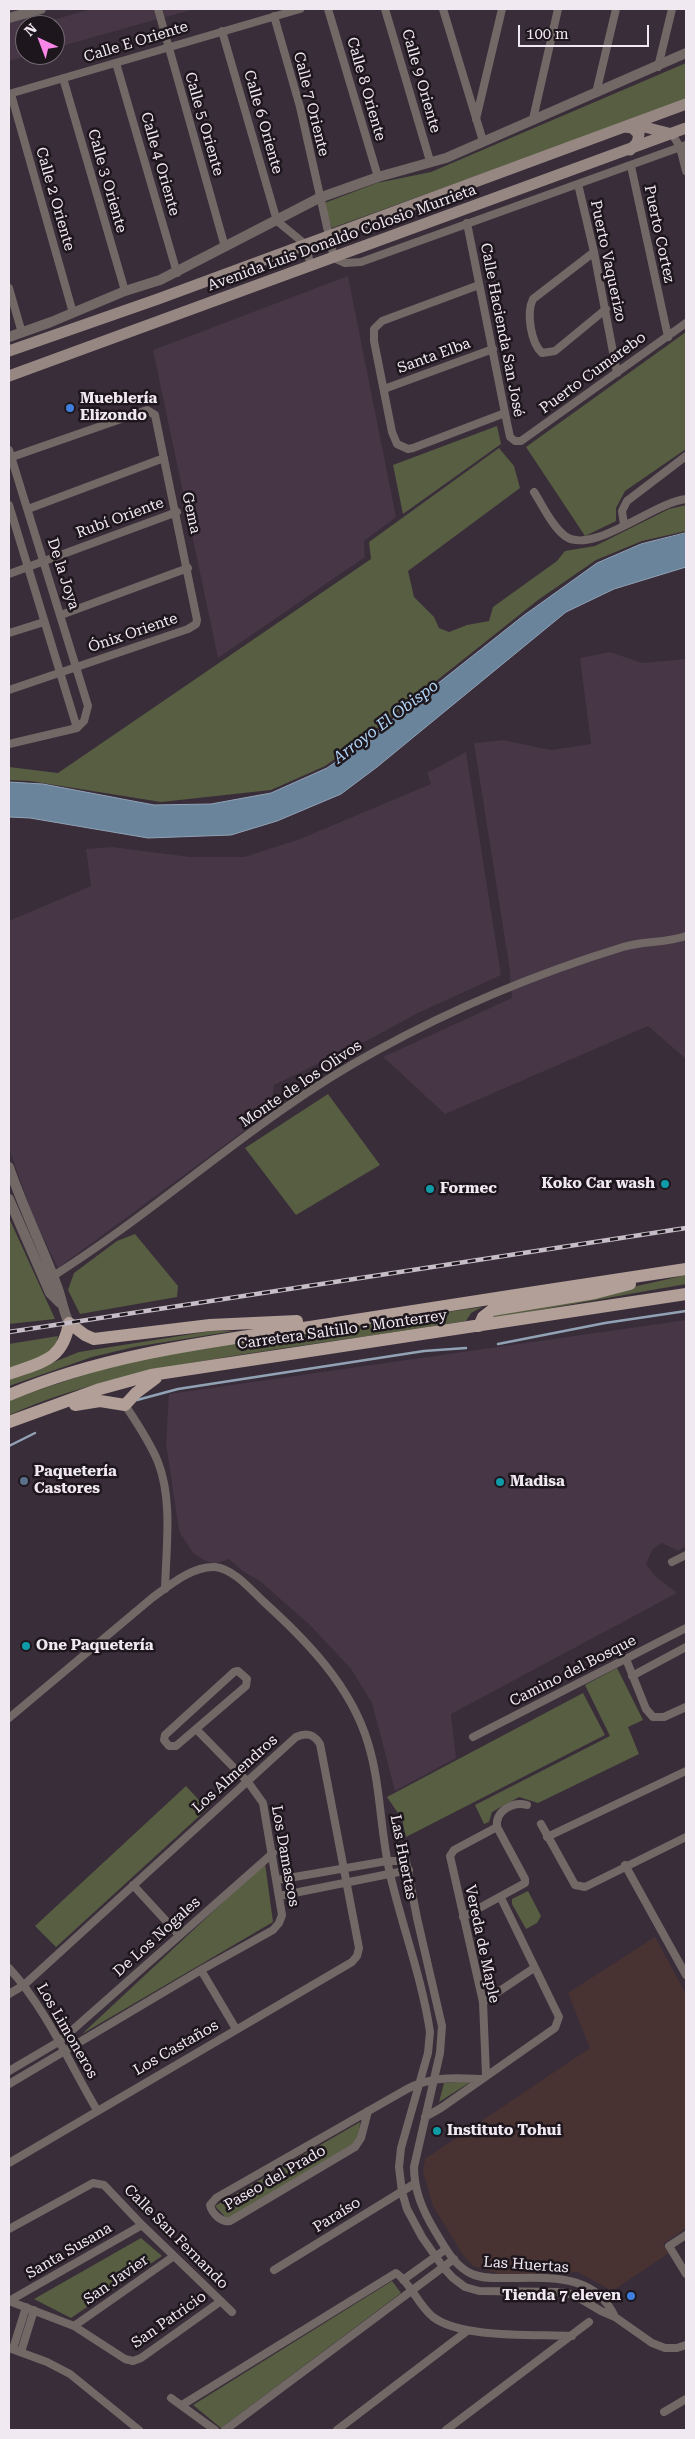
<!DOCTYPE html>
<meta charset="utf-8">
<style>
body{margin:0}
#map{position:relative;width:695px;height:2439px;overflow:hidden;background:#392d3a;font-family:"Roboto Serif",serif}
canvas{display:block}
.frame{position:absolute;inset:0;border:10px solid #f1e9f1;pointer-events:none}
.north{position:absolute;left:15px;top:15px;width:50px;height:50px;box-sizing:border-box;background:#1d171d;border:1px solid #726b72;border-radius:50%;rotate:317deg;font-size:14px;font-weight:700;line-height:20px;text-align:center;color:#f1e9f1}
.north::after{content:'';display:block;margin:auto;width:18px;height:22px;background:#fa87e8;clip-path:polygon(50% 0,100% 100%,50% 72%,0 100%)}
.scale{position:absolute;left:518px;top:25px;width:131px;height:22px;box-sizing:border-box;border:2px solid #f1e9f1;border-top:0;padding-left:6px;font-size:15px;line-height:18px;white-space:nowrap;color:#f1e9f1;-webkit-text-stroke:4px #1d171d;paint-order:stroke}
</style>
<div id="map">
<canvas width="695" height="2439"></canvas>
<div class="frame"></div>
<div class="north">N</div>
<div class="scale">100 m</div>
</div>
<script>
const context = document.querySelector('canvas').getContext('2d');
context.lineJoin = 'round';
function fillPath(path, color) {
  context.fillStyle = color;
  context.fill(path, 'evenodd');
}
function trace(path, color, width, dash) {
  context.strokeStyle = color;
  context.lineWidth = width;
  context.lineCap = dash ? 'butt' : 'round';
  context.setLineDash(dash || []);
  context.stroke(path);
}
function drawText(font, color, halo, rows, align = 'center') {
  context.font = font + ' "Roboto Serif",serif';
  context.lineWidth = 5;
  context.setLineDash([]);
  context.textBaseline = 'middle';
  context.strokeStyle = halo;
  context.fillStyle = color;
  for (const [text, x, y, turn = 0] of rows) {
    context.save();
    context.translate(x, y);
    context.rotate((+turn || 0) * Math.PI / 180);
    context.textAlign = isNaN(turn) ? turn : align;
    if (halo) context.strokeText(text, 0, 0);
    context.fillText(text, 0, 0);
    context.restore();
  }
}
fillPath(new Path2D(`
 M9,9H33L38,24L92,9H194L55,48V25H25V55H30L9,61Z
 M348,276L396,517L364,541L365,557L218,658L153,350Z
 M610,652L642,663L686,659V1059L648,1026L445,1114L383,1057L512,998L509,965L474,743L503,740L551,750L591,744L580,658Z
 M466,752L501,975L416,1014L374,1037L274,1085L271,1111L58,1268L34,1219L9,1149V921L91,886L86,849L112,847L191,857H244L300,839L431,784L427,773Z
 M686,1320V1546L678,1551L662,1543L653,1549L646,1564L654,1575L677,1593L451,1714L456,1758L395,1791L372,1703L351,1669L311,1626L260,1581L244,1572L229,1559L214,1564L202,1559L193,1553L179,1531L166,1443L169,1394Z`), '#463646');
fillPath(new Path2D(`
 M655,1937L686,1994V2228L663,2244L669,2253L612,2291L578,2272L503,2275L473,2266L463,2255L433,2206L423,2172L425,2159L590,2048L568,1993Z`), '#483332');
fillPath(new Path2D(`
 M686,63V100L332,228L322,204L377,183L431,172Z
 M686,332V449L625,491L616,508V521L585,536L526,447Z
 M497,426L501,444L403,514L393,465Z
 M499,448L514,466L520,488L408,571L414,597L434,617L439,628L449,632L467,625L489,621L493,607L557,561L565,551L595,546L669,509L686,505V531L642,541L596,560L538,600L362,740L325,766L271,790L161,802L30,781L9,780V767L58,773L371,559L369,542Z
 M328,1094L380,1165L296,1215L245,1148Z
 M9,1218L55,1319L9,1324Z
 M135,1234L178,1286L177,1297L80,1314L68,1290L74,1273L117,1241Z
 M686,1275V1284L489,1319L491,1315L597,1295Z
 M482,1307L471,1313L466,1321C403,1331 340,1340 278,1349C186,1363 95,1377 9,1415V1401L17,1397L117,1364L238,1342Z
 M211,1331H234L134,1347L92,1357L9,1386V1380L79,1352Z
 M58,1336C56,1357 25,1362 9,1368V1344Z
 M617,1668L643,1720L628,1727L639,1754L538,1803L519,1797L492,1812L489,1822L484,1824L475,1805L610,1736L585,1685Z
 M583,1693L605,1735L406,1837L402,1819L387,1797Z
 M186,1786L207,1809L56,1947L35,1926Z
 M265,1863L273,1922L82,2034Z
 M528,1891L541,1916L537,1923L526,1929L512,1904V1899Z
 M472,2081L439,2102L444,2083Z
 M360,2122L358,2141L227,2219L215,2206Z
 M141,2238L162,2256L71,2318L34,2299Z
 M392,2281L401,2293L221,2428L193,2405Z`), '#575e41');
const water = new Path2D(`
 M686,533V567L614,589L566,612L377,767L341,794L277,821L231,835L148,838L30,818L9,817V782L43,784L154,805L211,804L271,793L327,768L359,746L523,616L597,563L641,544Z`);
fillPath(water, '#6a849b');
trace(water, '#92a2b5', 1);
trace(new Path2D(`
 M498,1344L605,1323L686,1311
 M137,1400L178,1389L424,1351L466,1348
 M9,1446L35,1433`), '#92a2b5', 2.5);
trace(new Path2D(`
 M158,9L225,247
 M328,9L378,177
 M385,9L430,161
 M443,9L483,141
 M274,16L300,107L334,258L345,263L361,262L686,145
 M222,31L277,221L305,244L311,266
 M116,63L177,273
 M658,67L672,9
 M63,78L125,291
 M596,93L616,9
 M9,94L300,9
 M11,94L73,313
 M476,119L502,9
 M533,119L558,9
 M672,134L680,147L686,171
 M631,166L668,337
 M578,184L594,252L617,373
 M467,223L505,413L510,437L515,441H521L686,323
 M594,252L533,299C526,313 531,343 542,353L555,351L606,309
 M479,285L382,321L374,329V341L392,432L397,444L408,449L413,448L505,413
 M9,288L22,333
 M384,389L493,349
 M9,450L88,706L84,721L77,728L9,744
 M9,458L147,410L155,415L197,620L196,624L188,629L9,690
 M534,492C543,506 552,526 565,536C592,556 654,502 686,499
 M9,505L77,728
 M28,509L164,458
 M624,525L622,511L627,501L686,456
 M9,574L177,512
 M61,615L188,568
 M9,633L44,622
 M50,1278C162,1208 259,1114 376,1051C454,1008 538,973 623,947C644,941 666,943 686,936
 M125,1405C137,1423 150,1442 158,1462C173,1500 166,1549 165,1589
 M672,1562L686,1555
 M626,1659L646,1709L653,1717H664L686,1707
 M238,1671L247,1679L246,1686L176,1746H169L164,1740L165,1735L234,1672Z
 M632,1676L686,1647
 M9,1718L152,1598C170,1585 192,1566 215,1567C234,1569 251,1590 264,1602C307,1641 351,1686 368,1743C381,1785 380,1831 390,1874C402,1926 422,1978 430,2032L428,2053L401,2148L399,2167L402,2192L407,2209L422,2237L443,2267L453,2278L465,2287L479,2291L562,2292L574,2295L601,2311L615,2317L652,2343L665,2348H677L686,2345
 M473,1737L686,1628
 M541,1824L575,1885L585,1887L686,1837
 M547,1837L686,1771
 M625,1865L686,1975
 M277,1880L387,1861H406L417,1918L442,2026L440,2053L414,2167C414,2191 423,2211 435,2231C445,2247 454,2266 472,2274C483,2279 497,2278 509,2278C550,2278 595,2273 615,2317
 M133,1885L179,1935
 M279,1896L409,1870
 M463,1917L525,1883V1879L497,1827
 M9,1968C47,2010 69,2063 97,2110
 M201,1970L236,2029
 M9,1994L24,1985L296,1737C307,1732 314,1734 320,1744L359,1948L357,1956L352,1962L9,2163
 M483,2002L534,1968
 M9,2071L60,2041L273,1853
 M486,2075L483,2002L450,1856L454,1850L497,1827C495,1811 513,1801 527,1805
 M9,2084L201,1970L273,1930L279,1923L282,1915L263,1803L248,1782L196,1729
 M368,2111L361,2138L355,2147L230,2221C222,2223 212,2214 210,2205L216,2198L407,2089C431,2076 455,2078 481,2079
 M425,2117L441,2108L555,2028L559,2017L501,1898
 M9,2229L93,2183L104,2185L142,2225L232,2312
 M686,2235L669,2246L686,2274
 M274,2270L414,2184
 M403,2280L446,2249
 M9,2301L74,2326L125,2359L133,2361L141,2358L221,2301
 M9,2301L142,2225
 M74,2326L174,2256
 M9,2348L47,2362L70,2374L139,2430
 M13,2349L26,2307
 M21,2352L34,2310
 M171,2398L215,2430
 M182,2405L396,2273C410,2282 418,2305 433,2317C462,2339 535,2334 572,2336
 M664,2412L686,2399
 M225,2430L454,2259
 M337,2430L467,2331
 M446,2430L589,2322`), '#726966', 8);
trace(new Path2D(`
 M9,18L41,9
 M9,337L51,322L125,291L160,280L319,198L378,177L446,158L686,53
 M9,1167C23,1208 42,1246 57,1286C62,1299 63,1311 69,1323
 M9,1199L50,1293L60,1303`), '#726966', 10);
trace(new Path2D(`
 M633,124L672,134
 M625,127L632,128L639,134L637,143L630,150
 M9,351L158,299L686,104
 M9,376L686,128`), '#968782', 11);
trace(new Path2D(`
 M479,1326L483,1317L492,1310L595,1293L630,1284
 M9,1374C41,1362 63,1361 69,1323L85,1335L94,1339L210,1325L297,1321
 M9,1395C113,1351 225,1340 336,1323C453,1305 569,1286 686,1269
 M75,1405L100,1401L125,1405L136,1393L156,1378
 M9,1422L100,1389L151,1375L686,1294`), '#b19f98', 12);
const rail = new Path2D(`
 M9,1332L686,1228`);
trace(rail, '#c6bdc6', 4.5);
trace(rail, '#1d171d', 2.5, [8]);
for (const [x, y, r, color] of [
 [70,408,5,"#3f7fe0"],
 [665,1184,5,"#0f9aa8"],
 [430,1189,5,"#0f9aa8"],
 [24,1481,5,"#5c6f8a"],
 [500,1482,5,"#0f9aa8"],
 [26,1646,5,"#0f9aa8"],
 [437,2131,5,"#0f9aa8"],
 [631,2296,5,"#3f7fe0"]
]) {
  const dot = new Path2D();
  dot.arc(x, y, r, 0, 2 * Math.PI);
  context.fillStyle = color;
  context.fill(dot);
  trace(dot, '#1d171d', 2);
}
drawText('15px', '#f1e9f1', '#1d171d', [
 ["Calle E Oriente",136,42,-17],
 ["Calle 9 Oriente",421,81,74],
 ["Calle 8 Oriente",366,89,74],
 ["Calle 7 Oriente",311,104,76],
 ["Calle 6 Oriente",263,122,74],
 ["Calle 5 Oriente",204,124,74],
 ["Calle 4 Oriente",160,164,74],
 ["Calle 3 Oriente",107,181,74],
 ["Calle 2 Oriente",55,199,74],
 ["Puerto Cortez",659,234,78],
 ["Avenida Luis Donaldo Colosio Murrieta",342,238,-20],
 ["Puerto Vaquerizo",608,261,78],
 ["Calle Hacienda San José",502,330,79],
 ["Santa Elba",434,356,-20],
 ["Puerto Cumarebo",593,373,-36],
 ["Gema",191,513,78],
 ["Rubí Oriente",120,518,-20],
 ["De la Joya",63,574,72],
 ["Ónix Oriente",133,633,-19],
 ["Monte de los Olivos",301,1084,-34],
 ["Carretera Saltillo - Monterrey",342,1330,-8],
 ["Camino del Bosque",573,1671,-27],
 ["Los Almendros",235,1774,-42],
 ["Los Damascos",285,1856,80],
 ["Las Huertas",403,1857,79],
 ["De Los Nogales",157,1937,-42],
 ["Vereda de Maple",482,1944,78],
 ["Los Limoneros",67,2031,60],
 ["Los Castaños",176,2048,-30],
 ["Paseo del Prado",275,2178,-30],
 ["Paraíso",337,2215,-32],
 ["Calle San Fernando",176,2237,45],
 ["Santa Susana",69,2251,-30],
 ["Las Huertas",526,2265,4],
 ["San Javier",116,2280,-35],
 ["San Patricio",169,2320,-35]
]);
drawText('bold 15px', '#f1e9f1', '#1d171d', [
 ["Mueblería",80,399],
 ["Elizondo",80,416],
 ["Koko Car wash",655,1184,"right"],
 ["Formec",440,1189],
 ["Paquetería",34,1472],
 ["Castores",34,1489],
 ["Madisa",510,1482],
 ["One Paquetería",36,1646],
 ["Instituto Tohui",447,2131],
 ["Tienda 7 eleven",621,2296,"right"]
], 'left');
drawText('italic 16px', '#b1d6f7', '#1d171d', [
 ["Arroyo El Obispo",386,722,-37]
]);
</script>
